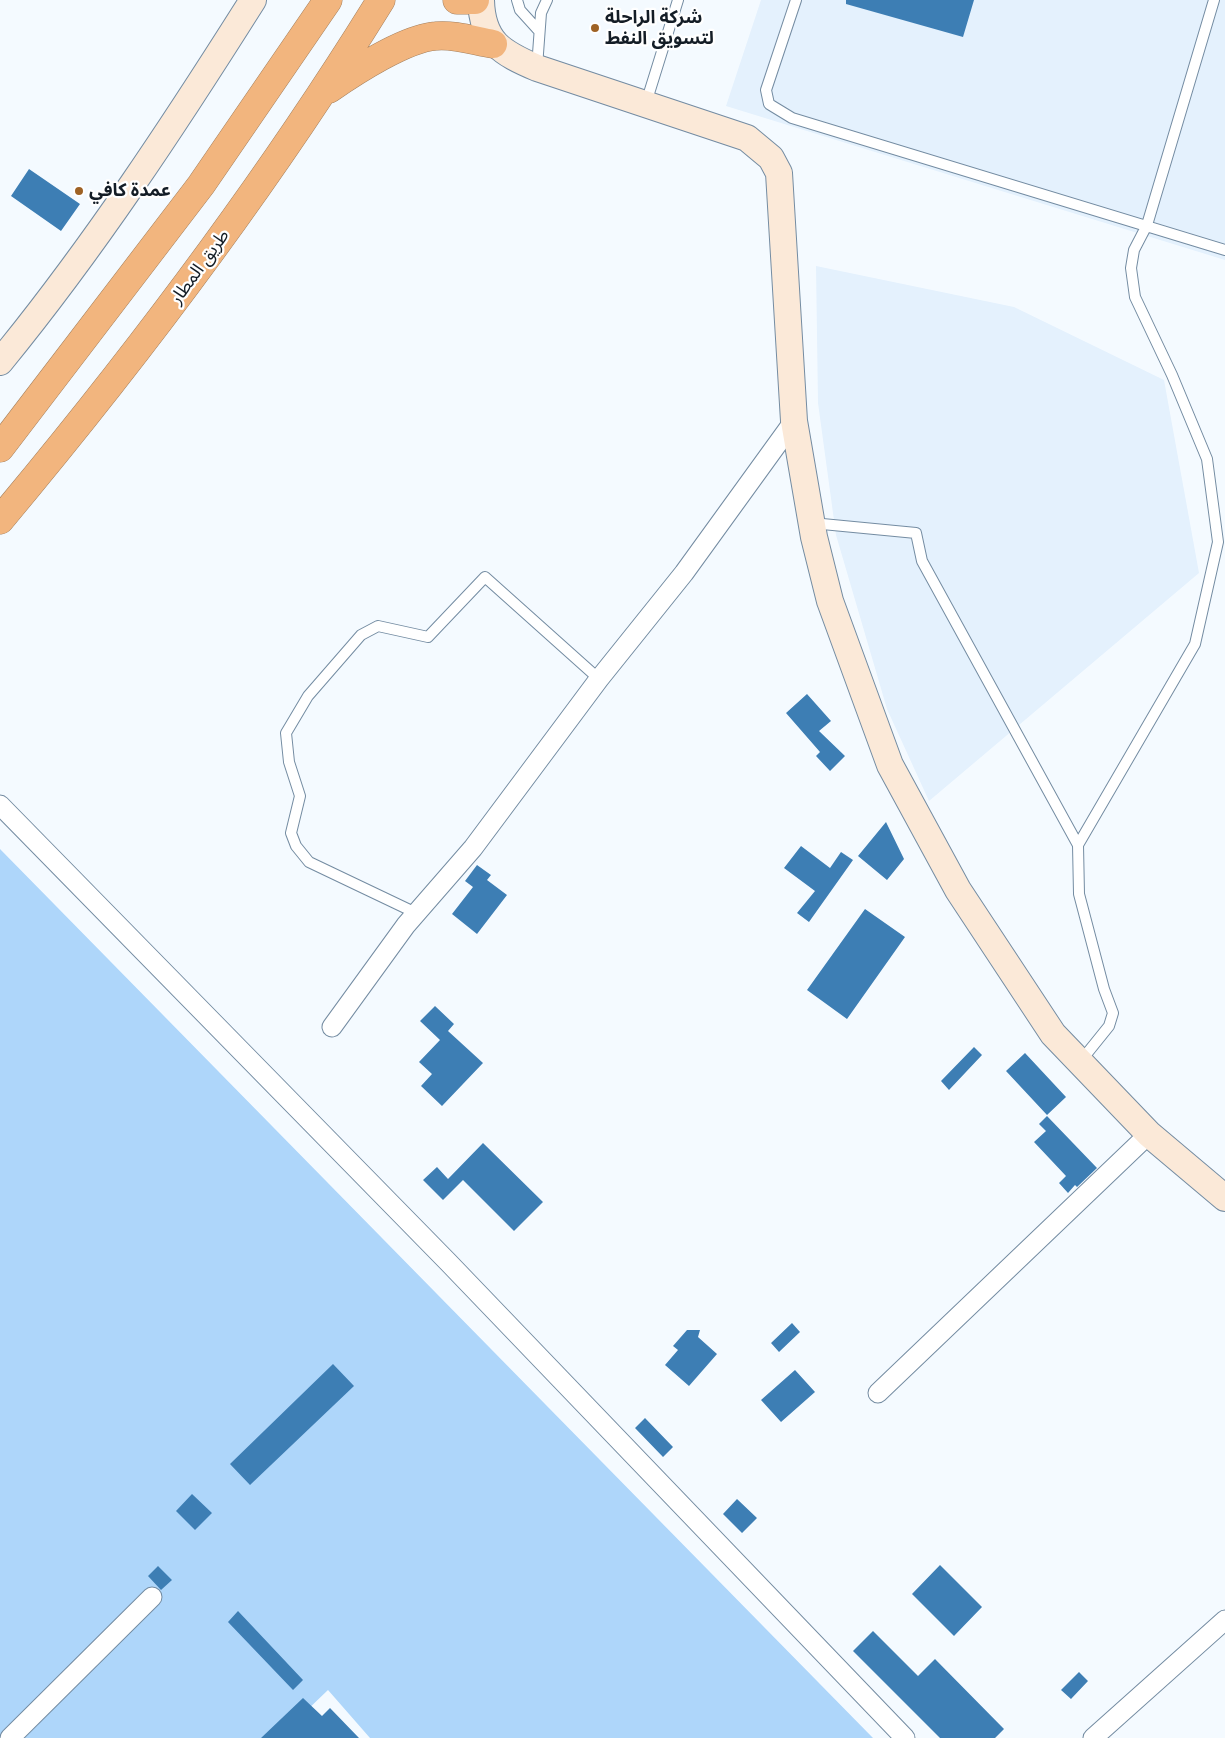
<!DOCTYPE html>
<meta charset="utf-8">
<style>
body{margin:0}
canvas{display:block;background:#f4faff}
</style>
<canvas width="1225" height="1738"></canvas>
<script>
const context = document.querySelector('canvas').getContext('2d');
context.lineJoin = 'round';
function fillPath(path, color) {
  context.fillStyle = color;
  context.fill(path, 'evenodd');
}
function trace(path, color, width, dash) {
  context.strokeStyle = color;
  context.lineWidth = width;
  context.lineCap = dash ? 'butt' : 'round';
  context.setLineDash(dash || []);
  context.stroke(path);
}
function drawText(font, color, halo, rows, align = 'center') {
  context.font = font + ' Merriweather,"Noto Sans Arabic",serif';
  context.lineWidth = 4.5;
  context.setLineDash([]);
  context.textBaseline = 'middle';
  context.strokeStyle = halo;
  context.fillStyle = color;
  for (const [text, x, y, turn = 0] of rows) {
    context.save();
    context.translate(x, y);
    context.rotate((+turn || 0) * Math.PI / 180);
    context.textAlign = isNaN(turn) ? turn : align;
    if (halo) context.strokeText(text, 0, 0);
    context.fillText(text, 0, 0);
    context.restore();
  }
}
fillPath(new Path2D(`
 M761,0H1225V260L726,106Z
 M816,266L1014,307L1164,380L1199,573L929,801L887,709L836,535L818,403Z`), '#e4f1fd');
fillPath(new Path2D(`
 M0,849L873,1738H370L328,1690L278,1738H0Z`), '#aed6fa');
fillPath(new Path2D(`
 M846,0H974L963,37L846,4Z
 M29,169L80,204L61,231L11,196Z
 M807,694L831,721L819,731L845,756L830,771L816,756L820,752L786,713Z
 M886,822L904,859L887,880L858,856Z
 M801,846L830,868L841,852L853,860L809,922L797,913L815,891L784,868Z
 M477,865L491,875L487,880L507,895L477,934L452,914L473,887L465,881Z
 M865,909L905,937L847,1019L807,990Z
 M435,1006L454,1024L448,1031L483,1063L442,1106L421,1086L432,1074L419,1062L440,1040L420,1021Z
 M974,1047L982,1055L949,1090L941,1081Z
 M1025,1053L1066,1097L1047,1115L1006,1071Z
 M1047,1116L1097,1168L1077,1187L1075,1185L1068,1193L1059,1183L1066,1176L1034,1142L1046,1131L1039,1124Z
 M483,1143L543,1202L514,1231L463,1180L443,1200L423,1180L437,1167L448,1179Z
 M792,1323L800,1332L779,1352L771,1343Z
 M687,1330H700L698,1337L717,1354L689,1386L665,1365L678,1350L673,1346Z
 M333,1364L354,1386L250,1485L230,1464Z
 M795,1370L815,1392L781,1422L761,1400Z
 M645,1418L673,1447L663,1457L635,1428Z
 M192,1494L212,1513L195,1530L176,1511Z
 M737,1499L757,1518L742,1533L723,1514Z
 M940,1565L982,1607L954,1636L912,1594Z
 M158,1566L172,1580L161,1590L148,1576Z
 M238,1611L303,1680L293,1690L228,1622Z
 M873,1631L918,1676L935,1659L1004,1729L995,1738H940L853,1651Z
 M1079,1672L1088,1681L1071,1699L1061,1690Z
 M303,1698L322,1716L330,1708L359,1738H261Z`), '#3d7eb4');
const lane = new Path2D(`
 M517,0L520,10L539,31
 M796,0L766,90L769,104L792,118L1225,250
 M537,67L541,13L547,0
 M646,103L678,0
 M812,523L916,533L922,561L1078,845
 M416,913L309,862L296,846L291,833L300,796L289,762L286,733L308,696L361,635L378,626L428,637L485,577L599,679
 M1080,1062L1109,1026L1113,1013L1104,989L1079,894L1078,845L1195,644L1218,542L1207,459L1172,375L1135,297L1131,268L1134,250L1147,225L1214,0`);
const street = new Path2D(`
 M0,805L448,1262L905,1738
 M332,1027L406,925L473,848L599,679L684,573L794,421
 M878,1393L1149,1134
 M10,1738L152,1597
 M1093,1738L1225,1620`);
const secondary = new Path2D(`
 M481,0C482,42 502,53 537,68L747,138L771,158L779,173L794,421L814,537L830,601L890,765L958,890L1053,1034L1149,1134L1225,1198
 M0,362C94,247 174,125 253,0`);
const highway = new Path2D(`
 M457,0H475
 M329,89C355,71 406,38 436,36C454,34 475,41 493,44
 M0,448L201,185L328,0
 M0,520C138,355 268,183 381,0`);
trace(lane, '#748ca2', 12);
trace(street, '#748ca2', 21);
trace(secondary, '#748ca2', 28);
trace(highway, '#a4805f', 29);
trace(lane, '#fff', 10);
trace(street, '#fff', 19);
trace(secondary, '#fbe9d8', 26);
trace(highway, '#f2b57e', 28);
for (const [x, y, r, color] of [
 [595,28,5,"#9e6225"],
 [79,191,5,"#9e6225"]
]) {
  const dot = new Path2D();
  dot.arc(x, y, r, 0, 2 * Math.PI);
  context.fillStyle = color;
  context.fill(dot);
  trace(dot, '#fff', 2);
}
drawText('bold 18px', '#141d26', '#fff', [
 ["شركة الراحلة",605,18],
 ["لتسويق النفط",605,39],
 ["عمدة كافي",89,191]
], 'left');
drawText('18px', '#141d26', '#fff', [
 ["طريق المطار",200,267,-54]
]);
</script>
